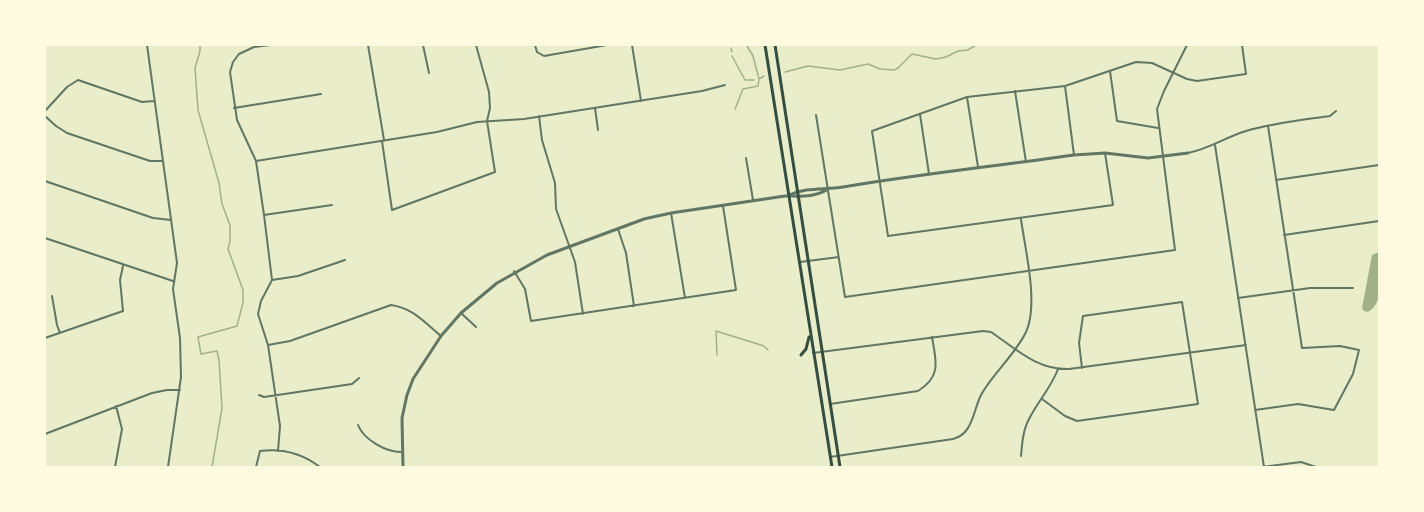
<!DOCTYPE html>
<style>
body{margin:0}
#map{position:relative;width:1424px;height:512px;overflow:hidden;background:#e9edc9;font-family:Lato,sans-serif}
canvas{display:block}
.frame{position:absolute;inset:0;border:46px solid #fefae0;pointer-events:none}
</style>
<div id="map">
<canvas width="1424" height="512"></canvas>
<div class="frame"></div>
</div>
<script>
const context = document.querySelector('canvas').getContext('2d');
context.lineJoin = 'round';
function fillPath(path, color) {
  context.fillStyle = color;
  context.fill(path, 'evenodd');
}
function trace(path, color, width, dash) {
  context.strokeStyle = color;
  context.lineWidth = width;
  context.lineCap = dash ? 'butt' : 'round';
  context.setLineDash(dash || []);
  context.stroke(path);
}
fillPath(new Path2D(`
 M1379,252C1379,269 1386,303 1368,312L1364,311L1362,308L1372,255Z`), '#a3b18a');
trace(new Path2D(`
 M200,45V51L195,68L198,110L219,183L222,204L230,225V241L228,249L243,290V303L237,326L198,337L201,354L217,351L219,360L222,408L212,467
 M747,46L753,56L759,79L764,76
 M731,48L732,52
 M732,56L745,80H754
 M785,72L808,66L840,70L868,64L880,69L894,70L898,68L912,54L936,59L946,57L958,51L968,50L976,45
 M735,109L743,89L758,86L759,79
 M717,355L716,331L764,346L768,350`), '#a3b18a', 1.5);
trace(new Path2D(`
 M147,45L177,263L173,289L180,338L181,377L168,467
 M271,45L254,47L239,54L233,62L230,72L237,120L256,161L264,215L272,280L261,301L258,314L268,345L280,426L278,451
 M368,45L384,140
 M423,45L429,73
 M535,45L537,52L544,56L607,45
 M632,45L641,101
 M1110,71L1117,121L1158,128
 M1065,86L1074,155
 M1015,91L1026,162
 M967,97L978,167
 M234,108L321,94
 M595,108L598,130
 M45,111L67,87L78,80L142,102L154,101
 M920,114L929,174
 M816,115L845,297L1175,250L1157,109L1164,91L1187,45
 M45,116L56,126L67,133L150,161H163
 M539,116L542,140L555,183L556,209L575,262L583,314
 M382,141L392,210L495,172L487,121L490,108L489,92L476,45
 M1215,145L1264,467
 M1105,153L1113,205L888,236L872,131L967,97L1065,86L1136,62L1152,63L1187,79L1197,81L1246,74L1242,45
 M1188,153C1209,149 1226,137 1246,131C1273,123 1302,120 1330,116L1336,111
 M746,158L753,200
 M256,161L437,132L477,122L524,119L702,91L725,85
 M1276,180L1379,165
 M45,181L153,218L171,220
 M671,213L685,298
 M264,215L332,205
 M618,229L626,253L634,306
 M1284,235L1379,221
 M45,238L173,281
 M800,262L839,257
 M514,271L525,289L531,321L736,290L723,206
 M272,280L298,276L345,260
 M52,296L57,325L60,333
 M1238,298L1310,288H1353
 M461,313L476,327
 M45,338L123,311L120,280L123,266
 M268,345L290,341L391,305C413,308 424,322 441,336
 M813,353L983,331L991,332C1016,349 1037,370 1069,369L1246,345
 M259,395L264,397L352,384L359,378
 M1042,399L1065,416L1077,421L1198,404L1182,302L1083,316L1079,343L1082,368
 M830,404L918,391C942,376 936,361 932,337
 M1255,410L1298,404L1334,410L1353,374L1359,350L1340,346L1302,348L1268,126
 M358,425C364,440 386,452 401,452
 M45,434L152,393L167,390H180
 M1021,456C1022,444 1023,430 1029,419C1038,401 1051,388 1058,369
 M830,457L953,439C973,434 973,411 981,395C993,373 1015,355 1026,332C1039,303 1025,250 1021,219
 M115,467L122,429L116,406
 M256,467L260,451C282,448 303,454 320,467
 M1262,467L1301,462L1316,467`), '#617663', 2);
trace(new Path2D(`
 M789,195C807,187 824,190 843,187C920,174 997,166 1074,155L1105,153L1148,158L1188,153
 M403,467L402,418L407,395L413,379L441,336L461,313L497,283L547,255L644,219L671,213L785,196C800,196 814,198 828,189`), '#617663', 3);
trace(new Path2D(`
 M765,45L832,467
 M775,45L840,467
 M801,355L806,349L809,337`), '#344e41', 3);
</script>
